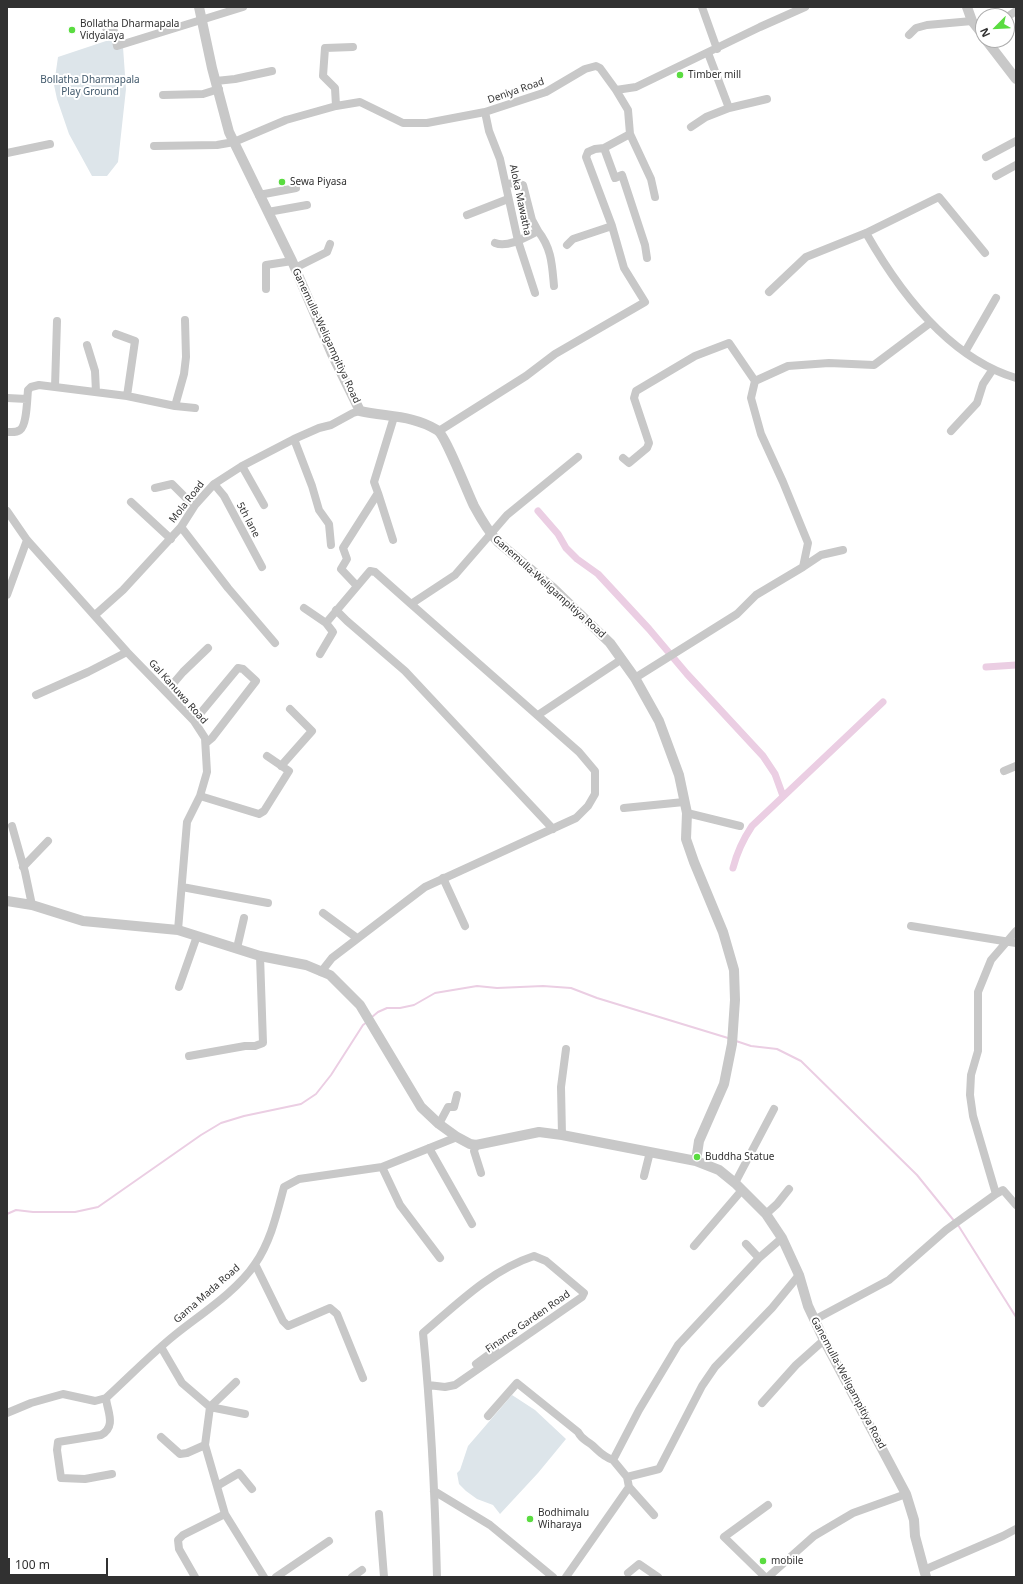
<!DOCTYPE html>
<style>
body{margin:0}
#map{position:relative;width:1023px;height:1584px;overflow:hidden;background:#fff;font-family:"Noto Sans",sans-serif}
canvas{display:block}
.frame{position:absolute;inset:0;border:8px solid #313131;pointer-events:none}
.north{position:absolute;left:975px;top:8px;width:40px;height:40px;box-sizing:border-box;background:#fff;border:1px solid #adadad;border-radius:50%;rotate:246deg;font-size:11px;font-weight:700;line-height:16px;text-align:center;color:#313131}
.north::after{content:'';display:block;margin:auto;width:14px;height:18px;background:#5adc40;clip-path:polygon(50% 0,100% 100%,50% 72%,0 100%)}
.scale{position:absolute;left:8px;top:1558px;width:100px;height:18px;box-sizing:border-box;border:2px solid #313131;border-top:0;padding-left:5px;font-size:12px;line-height:14px;white-space:nowrap;color:#313131;-webkit-text-stroke:3px #fff;paint-order:stroke}
</style>
<div id="map">
<canvas width="1023" height="1584"></canvas>
<div class="frame"></div>
<div class="north">N</div>
<div class="scale">100 m</div>
</div>
<script>
const context = document.querySelector('canvas').getContext('2d');
context.lineJoin = 'round';
function fillPath(path, color) {
  context.fillStyle = color;
  context.fill(path, 'evenodd');
}
function trace(path, color, width, dash) {
  context.strokeStyle = color;
  context.lineWidth = width;
  context.lineCap = dash ? 'butt' : 'round';
  context.setLineDash(dash || []);
  context.stroke(path);
}
function drawText(font, color, halo, rows, align = 'center') {
  context.font = font + ' "Noto Sans",sans-serif';
  context.lineWidth = 4;
  context.setLineDash([]);
  context.textBaseline = 'middle';
  context.strokeStyle = halo;
  context.fillStyle = color;
  for (const [text, x, y, turn = 0] of rows) {
    context.save();
    context.translate(x, y);
    context.rotate((+turn || 0) * Math.PI / 180);
    context.textAlign = isNaN(turn) ? turn : align;
    if (halo) context.strokeText(text, 0, 0);
    context.fillText(text, 0, 0);
    context.restore();
  }
}
fillPath(new Path2D(`
 M109,40L123,47L126,89L118,162L107,176H92L69,134L57,99L54,85L58,57Z
 M512,1395L535,1410L566,1439L538,1473L500,1514L493,1505L477,1499L466,1491L459,1484L457,1473L460,1470L468,1446Z`), '#dde5ea');
trace(new Path2D(`
 M372,1017L378,1012L387,1008H400L414,1005L435,993L477,986L497,988L543,986L571,988L597,998L728,1038
 M736,1041L751,1046L777,1049L801,1061L917,1175L955,1222
 M7,1214L16,1210L33,1212H75L98,1207L201,1135L221,1123L244,1116L301,1104L316,1094L331,1075L363,1025L367,1022
 M958,1225L1016,1317`), '#ebcee3', 2);
trace(new Path2D(`
 M538,511L558,534L566,548L577,559L598,574L649,629L687,674L763,756L775,774L783,796
 M986,667L1016,665
 M733,868C737,852 742,841 752,826L883,702`), '#ebcee3', 7);
trace(new Path2D(`
 M702,7L717,49
 M1007,17L1016,11
 M106,28L113,27L117,46L243,7
 M909,35L916,28L927,25L972,21
 M708,53L729,108L767,99
 M216,81L235,79L272,71
 M163,95L203,94L219,89
 M336,106L335,88L323,76L325,48L353,47
 M485,112L489,131L500,159L518,241L535,293
 M691,127L706,117L729,108
 M630,134L651,179L655,197
 M154,146L217,145L234,142L286,120L336,106L360,102L403,123H427L485,112L546,92L585,69L596,66L600,68L616,90L636,87L760,27L805,7
 M604,148L615,178L622,175L645,245L647,258
 M7,153L50,144
 M986,157L1016,141
 M996,176L1016,165
 M259,195L296,188
 M268,212L307,205
 M467,215L508,199
 M538,231C552,249 552,265 554,286
 M866,233C899,291 949,358 1016,378
 M495,243C508,248 526,237 538,231L532,220L523,185L516,183L506,184
 M567,245L573,239L612,226
 M295,268L327,252L330,244
 M266,289V265L292,261
 M769,292L806,257L866,233L939,197L985,253
 M116,334L135,341L127,396
 M87,345L95,371L96,392
 M965,352L996,298
 M55,387L57,321
 M7,398L27,399
 M175,406L195,408
 M439,431L526,376L555,354L645,302L624,268L612,226L586,157L588,152L595,149L604,148L630,134L628,110L616,90
 M951,431L977,403L983,384L993,369
 M7,432C11,432 16,433 20,430C27,425 27,399 28,390L31,387L39,385L127,396L175,406L184,374L186,357L185,320
 M294,439L312,486L319,510L329,524L331,545
 M623,458L629,463L647,448L649,443L634,398L636,391L695,356L729,343L755,381
 M242,466L264,505
 M214,484L224,496L262,567
 M155,488L172,484L188,500L195,505
 M378,493L393,540
 M131,502L171,539
 M7,511L27,540L127,652L194,721L205,738L207,772L200,796L187,822L178,930
 M181,527L228,588L275,643
 M803,567L821,555L843,550
 M357,586L341,569L347,559L343,548L378,493L374,482L394,417
 M7,595L27,540
 M304,608L326,623
 M336,610L347,621L405,671L553,829
 M95,615L123,590L181,527L195,505L214,484L242,466L294,439L319,428L331,425L353,413L360,411
 M320,654L333,632L326,623L370,571L375,572L411,604
 M635,678L737,614L756,595L803,567L808,543L783,482L761,434L751,398L755,381L788,366L829,363L874,365L930,323
 M166,692L183,672L208,648
 M36,695L88,672L127,652
 M538,715L622,659
 M194,721L238,668L243,669L256,681L212,738L206,743
 M281,766L312,731L290,709
 M1004,771L1016,766
 M200,796L259,814L264,811L289,771L267,756
 M624,808L684,802
 M687,813L740,826
 M12,826L25,872L32,905
 M23,867L48,841
 M443,878L465,926
 M182,887L268,903
 M323,913L357,938
 M911,926L1016,943
 M237,948L244,918
 M321,972L332,958L425,887L576,818L588,806L595,794V771L579,752L411,604L455,575L507,515L578,457
 M179,987L197,936
 M189,1056L245,1046H255L263,1043L260,956
 M439,1124L448,1107H454L457,1095
 M562,1135L561,1087L566,1049
 M476,1145L474,1151L481,1173
 M429,1148L472,1224
 M382,1167L400,1205L440,1258
 M644,1176L650,1152
 M735,1183L774,1109
 M996,1194L1003,1190L1016,1205
 M766,1214L777,1204L789,1189
 M746,1244L759,1258
 M694,1246L742,1190
 M255,1264L283,1321L288,1326L330,1308L337,1314L363,1378
 M814,1320L889,1280L946,1230L996,1194L973,1116L970,1095L971,1075L978,1051V992L991,960L1016,931
 M161,1347L182,1383L210,1407L205,1445L225,1514L264,1577
 M476,1364L495,1350L497,1355
 M428,1385L445,1387L455,1385L582,1297L584,1293L546,1261L534,1256C491,1270 457,1304 423,1333C431,1414 435,1495 437,1577
 M106,1398C107,1411 117,1426 101,1435L58,1442L57,1450L61,1478L85,1479L112,1474
 M762,1403L796,1365L824,1340
 M210,1407L245,1414
 M210,1407L236,1382
 M7,1413L31,1403L63,1394L95,1401L106,1398C129,1377 151,1354 176,1334C201,1314 237,1291 255,1264C271,1241 277,1213 284,1187L299,1179L382,1167L457,1137
 M488,1416L517,1383L578,1432C582,1440 586,1440 592,1445C600,1452 602,1456 613,1460
 M161,1437L180,1454L187,1453L205,1445
 M627,1477L613,1460L639,1410L678,1345L759,1258L782,1238
 M217,1486L239,1473L252,1489
 M629,1487L654,1515
 M434,1491L490,1525L553,1577
 M379,1514L384,1577
 M924,1570L1003,1536L1016,1529
 M628,1573L639,1564L658,1577
 M195,1577L179,1549L178,1540L183,1535L225,1514
 M276,1577L329,1541
 M352,1577L362,1570
 M566,1577L629,1487L627,1477L659,1469L702,1386L715,1367L772,1308L799,1275
 M765,1577L724,1537L768,1505
 M768,1577L814,1536L853,1513L906,1494`), '#c8c8c8', 8);
trace(new Path2D(`
 M199,7L212,68L229,132L292,261L332,354L360,411C387,417 413,415 437,430C445,434 468,494 474,506C481,519 488,531 498,542L553,588L610,643L635,678L659,721L679,775L687,813L686,839L694,862L723,932L734,970L735,1000L732,1044L724,1084L699,1141L696,1161L719,1170L735,1183L766,1214L782,1238L799,1275L808,1306L824,1340L906,1494L914,1520L915,1536L926,1577
 M967,7L972,21L983,35
 M986,40L1016,79
 M7,901L32,905L83,921L178,930L260,956L306,965L330,975L360,1005L421,1107L439,1124L457,1137L470,1144L476,1145L539,1132L562,1135L696,1161`), '#c8c8c8', 10);
for (const [x, y, r, color] of [
 [72,30,4,"#5adc40"],
 [680,75,4,"#5adc40"],
 [282,182,4,"#5adc40"],
 [697,1157,4,"#5adc40"],
 [530,1519,4,"#5adc40"],
 [763,1561,4,"#5adc40"]
]) {
  const dot = new Path2D();
  dot.arc(x, y, r, 0, 2 * Math.PI);
  context.fillStyle = color;
  context.fill(dot);
  trace(dot, '#fff', 1.5);
}
drawText('10px', '#313131', '#fff', [
 ["Bollatha Dharmapala",80,24],
 ["Vidyalaya",80,36],
 ["Timber mill",688,75],
 ["Sewa Piyasa",290,182],
 ["Buddha Statue",705,1157],
 ["Bodhimalu",538,1513],
 ["Wiharaya",538,1525],
 ["mobile",771,1561]
], 'left');
drawText('10px', '#40586b', '#fff', [
 ["Bollatha Dharmapala",90,80],
 ["Play Ground",90,92]
]);
drawText('10px', '#313131', '#fff', [
 ["Deniya Road",516,91,-19],
 ["Aloka Mawatha",520,200,78],
 ["Ganemulla-Weligampitiya Road",326,336,65],
 ["Mola Road",187,502,-52],
 ["5th lane",248,520,62],
 ["Ganemulla-Weligampitiya Road",549,587,42],
 ["Gal Kanuwa Road",178,692,48],
 ["Gama Mada Road",207,1294,-41],
 ["Finance Garden Road",528,1322,-35],
 ["Ganemulla-Weligampitiya Road",848,1383,62]
]);
</script>
